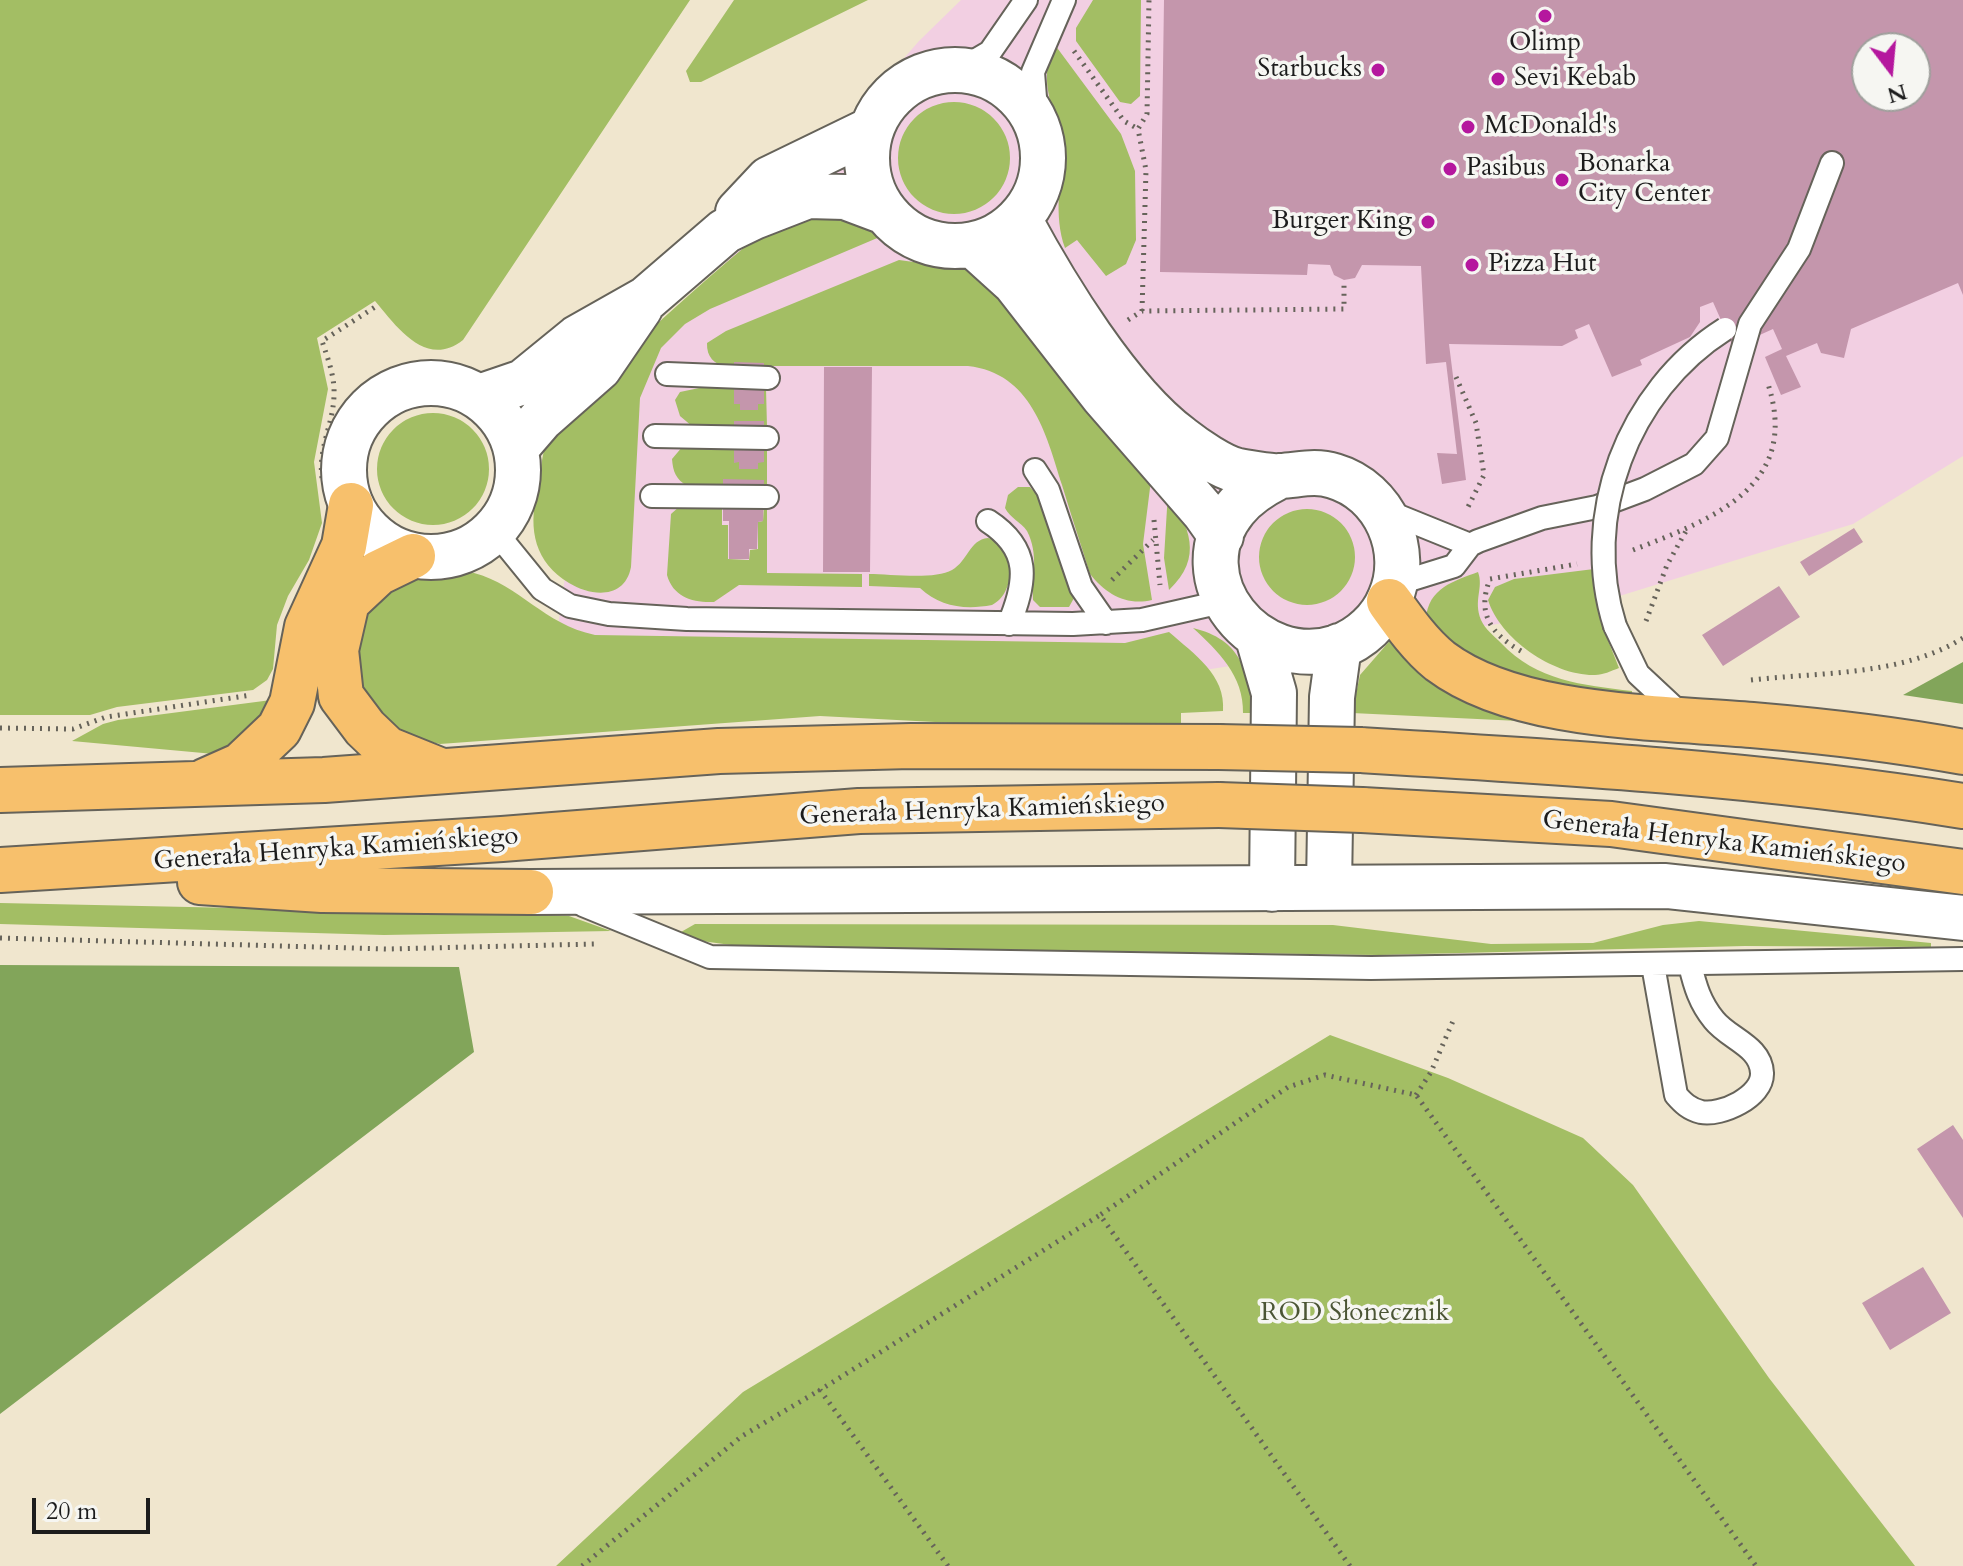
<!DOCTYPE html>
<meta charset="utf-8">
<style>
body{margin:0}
#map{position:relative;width:1963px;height:1566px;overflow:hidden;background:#f0e6ce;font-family:Cardo,serif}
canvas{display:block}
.north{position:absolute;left:1851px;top:32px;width:80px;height:80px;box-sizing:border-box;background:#f6f6f2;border:2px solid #9f9f9c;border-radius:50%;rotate:164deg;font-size:22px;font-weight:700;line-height:32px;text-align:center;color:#1c1c1c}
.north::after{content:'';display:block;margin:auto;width:28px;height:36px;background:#b5179e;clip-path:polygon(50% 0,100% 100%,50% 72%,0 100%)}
.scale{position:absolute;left:32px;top:1498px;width:118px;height:36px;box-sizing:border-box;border:4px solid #1c1c1c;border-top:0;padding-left:10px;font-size:24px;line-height:28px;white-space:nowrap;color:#1c1c1c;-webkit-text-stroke:6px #f6f6f2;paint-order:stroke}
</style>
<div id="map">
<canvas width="1963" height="1566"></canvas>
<div class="north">N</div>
<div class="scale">20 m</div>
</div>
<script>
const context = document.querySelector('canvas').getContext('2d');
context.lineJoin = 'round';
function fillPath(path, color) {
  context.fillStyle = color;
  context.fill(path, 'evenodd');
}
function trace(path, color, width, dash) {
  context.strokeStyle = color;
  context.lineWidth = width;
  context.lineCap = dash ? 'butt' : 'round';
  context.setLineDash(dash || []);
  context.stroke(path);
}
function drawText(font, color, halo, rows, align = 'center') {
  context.font = font + ' Cardo,serif';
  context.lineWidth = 7;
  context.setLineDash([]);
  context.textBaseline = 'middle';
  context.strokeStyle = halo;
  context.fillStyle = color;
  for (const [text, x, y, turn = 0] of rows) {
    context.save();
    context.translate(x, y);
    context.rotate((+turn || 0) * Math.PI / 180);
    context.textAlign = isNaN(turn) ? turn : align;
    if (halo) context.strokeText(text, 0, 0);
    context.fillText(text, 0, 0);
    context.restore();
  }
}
fillPath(new Path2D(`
 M961,0H1963V456L1853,524L1561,614L1122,683L548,697L587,422L919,41ZM1867,48H1915V96H1867Z`), '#f2cfe2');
fillPath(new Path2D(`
 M0,0H690L463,340C426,369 397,327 375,301L317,338L328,389L314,462L322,523L309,560L288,596L277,625L273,669L267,680L253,690L117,707L90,715H0Z
 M734,0H868L701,82H690L686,71Z
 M1093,0H1141L1140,96L1131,104L1120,102L1076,41V28Z
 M1055,45L1121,134L1135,171L1136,240L1126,264L1106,276L1077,240L1065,248C1053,214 1062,184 1060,149C1058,111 1035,83 1055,45Z
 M898 158a56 56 0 1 1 112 0a56 56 0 1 1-112 0Z
 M793,212L867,222L882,236L710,309L685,324L661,348L640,398L631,567C625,599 592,597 569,583C535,563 528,529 537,494C542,472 540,451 552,430C563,412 584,396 598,382C654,323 716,271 778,219Z
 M899,260L965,269L1002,290L1152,472L1143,544L1152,600C1126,606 1106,594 1090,574C1081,545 1071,515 1062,485C1046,433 1031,373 968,366H768L761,370C739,368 706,372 707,343L726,331Z
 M704,387L766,388L767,427H693L680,416L675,400L680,392Z
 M377 469a56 56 0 1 1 112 0a56 56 0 1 1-112 0Z
 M683,446L767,448V485L687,486C676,479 673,472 672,459Z
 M1018,487H1030L1037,495L1074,598L1069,607H1040L1033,600C1032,577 1039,554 1027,531C1021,522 1010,518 1005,508L1008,495Z
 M1168,492C1189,527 1204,557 1169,590L1164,558Z
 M722,504V525H728V559L749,560L750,550L758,549V522L763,521L764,505L767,509V573L862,574V587L739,585L714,602C693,603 673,597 667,575L671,514L680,506Z
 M1259 557a48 48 0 1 1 96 0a48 48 0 1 1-96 0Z
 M988,538C1017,544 1017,593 992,605C965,610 940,607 920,588L869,586V574C890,574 935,580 952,570C968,561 969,540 988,538Z
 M1594,569L1600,620L1619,668C1611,671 1603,675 1595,675C1554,676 1500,639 1488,600L1495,587L1514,579Z
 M1478,572C1484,588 1473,600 1481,620C1485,629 1494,636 1501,643C1537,681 1582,685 1632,691V695L1548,690L1438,642L1426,619C1428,588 1454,581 1478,572Z
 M474,573C520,585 543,624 595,635L1125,643L1169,632C1194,654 1226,675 1223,711L1181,713V726L1031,727L820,716L440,744L397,734L355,688L359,613L410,577Z
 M1193,628C1242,640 1246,670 1257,713H1243C1244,676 1218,651 1193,628Z
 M1394,636L1561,723L1352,713L1360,675Z
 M279,699L251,738L214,754L72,741L103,724L118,720Z
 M0,903L520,914L569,916L611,931L384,935L0,924Z
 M1699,921L1931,943V947L1745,946L1379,955L738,946L702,941L681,932L695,924L1333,925L1491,944L1593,943L1663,925Z
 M1330,1035L1448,1078L1583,1138L1633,1185L1769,1378L1915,1566H556L743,1392Z`), '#a3be64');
fillPath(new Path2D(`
 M1963,662V704L1903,695Z
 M0,965L459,967L474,1052L0,1414Z`), '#82a55a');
fillPath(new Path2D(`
 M1164,0H1963V295L1958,283L1851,329L1844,358L1821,353L1817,343L1786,356L1801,387L1781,395L1765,357L1782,349L1773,329L1733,347L1713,302L1700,307V322L1690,337L1640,360L1642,365L1612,377L1589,324L1575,330L1578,338L1562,346L1449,344L1466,480L1442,484L1437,453L1457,454L1446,362L1426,364L1421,266L1362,265L1355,278L1344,280L1334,275L1330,265L1308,264L1307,275L1160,272ZM1867,48H1915V96H1867Z
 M734,362L764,363V404H758V410H740V404H734Z
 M824,367H872L870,572H823Z
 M734,421H764V462L758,463V469H739V462L734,463Z
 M723,479L764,480L763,521L758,522L757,549H749V559H729V521H723Z
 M1854,528L1863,542L1809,576L1800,562Z
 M1779,586L1800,617L1723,666L1702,635Z
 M1953,1125L1963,1140V1218L1917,1149Z
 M1923,1267L1951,1313L1890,1350L1862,1303Z`), '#c496ac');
const service = new Path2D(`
 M961,69L990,52L1026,0
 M1037,123L1033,72L1064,0
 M667,374L768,378
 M655,436L767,438
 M1035,470L1048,490L1081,587L1106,623
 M652,496L767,497
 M1386,511L1470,545
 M988,521C1031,549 1027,581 1009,624
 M494,530L542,589L570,606L609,614L687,619L1073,624L1142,620L1226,601
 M1396,584L1454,566L1470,545L1478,541L1542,518L1597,507L1645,489L1694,464L1717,438L1750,324L1799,249L1832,163
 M1615,626L1638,674L1683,716
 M583,905L710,957L1371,968L1963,959
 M1653,965L1676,1095C1683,1103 1689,1109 1701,1112C1721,1116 1763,1097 1762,1073C1761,1046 1729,1039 1714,1020C1700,1003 1695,986 1690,965`);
const minor = new Path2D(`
 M867 158a88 88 0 1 1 176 0a88 88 0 1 1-176 0Z
 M738,212L769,179L870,130
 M1019,219C1055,286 1120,393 1181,438C1195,449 1221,467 1238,471C1251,473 1267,477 1280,476C1299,475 1315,470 1334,476C1385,491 1411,551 1390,598C1381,620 1361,639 1338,647C1257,674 1178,579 1235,509C1247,494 1262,485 1278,477
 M973,245L1015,283L1103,396L1204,512L1221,536
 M344 470a87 87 0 1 1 174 0a87 87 0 1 1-174 0Z
 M479,397L523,382L577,338L646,299L725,231L754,217L808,196L845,197L885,212
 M516,448L541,419L599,368L640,308
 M1258,638L1274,693L1272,889
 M1329,887L1332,697L1339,646
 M531,892L1666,886L1963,918`);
const primary = new Path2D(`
 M413,556L378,573L347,602L336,650L341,696L365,728L387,749L439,770
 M1389,601C1404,622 1420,645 1440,661C1517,719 1660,717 1752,725C1822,731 1894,739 1963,752
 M1360,750C1561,762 1764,774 1963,806
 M205,781L241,765L279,729L292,703L307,627L344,546L351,505
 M0,790L324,780L719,751L911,746L1219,747
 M1362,810L1611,824L1963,872
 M0,870L502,839L859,811L1219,805
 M200,882L322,890L531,892`);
trace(service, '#66635a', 26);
trace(minor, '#66635a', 48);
trace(primary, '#66635a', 48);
trace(new Path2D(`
 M1074,51L1124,121L1138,129
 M1142,311L1146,170L1138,129L1147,114L1149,0
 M1128,320L1142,311L1344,309V280
 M1456,377L1476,423L1484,475L1466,511
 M322,478C318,448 333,425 334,396C335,377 328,359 322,341L375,307
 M1154,520L1160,585
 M1633,550C1713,519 1803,486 1767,381
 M1112,580L1153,540
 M1646,621L1667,565L1686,531
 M1521,651C1489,633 1477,612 1490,579L1577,564
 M1751,680C1821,672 1902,676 1963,638
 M0,728L73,729L106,717L251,695
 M0,938L388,949L595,944
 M1416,1095L1431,1072L1453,1021
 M582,1566L742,1436L820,1390
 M948,1566L820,1390L1100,1215
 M1350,1566L1100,1215L1288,1087L1325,1075L1416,1095L1756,1566`), '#66635a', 5, [2, 6]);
trace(service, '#fff', 22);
trace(minor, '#fff', 44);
trace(primary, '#f7c06c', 44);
const serviceBridge = new Path2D(`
 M1615,626C1580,517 1627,391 1725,329`);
const primaryBridge = new Path2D(`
 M1219,747L1360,750
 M1219,805L1362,810`);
trace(serviceBridge, '#66635a', 26, []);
trace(primaryBridge, '#66635a', 48, []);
trace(serviceBridge, '#fff', 22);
trace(primaryBridge, '#f7c06c', 44);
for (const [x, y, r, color] of [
 [1545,16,8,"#b5179e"],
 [1378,70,8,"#b5179e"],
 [1498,79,8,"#b5179e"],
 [1468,127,8,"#b5179e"],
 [1450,169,8,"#b5179e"],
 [1562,180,8,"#b5179e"],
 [1428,222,8,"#b5179e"],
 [1472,265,8,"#b5179e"]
]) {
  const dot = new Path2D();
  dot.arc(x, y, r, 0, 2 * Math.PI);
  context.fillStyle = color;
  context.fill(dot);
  trace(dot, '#f6f6f2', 3);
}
drawText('26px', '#1c1c1c', '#f6f6f2', [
 ["Olimp",1545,44,"center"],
 ["Starbucks",1362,70,"right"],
 ["Sevi Kebab",1514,79],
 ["McDonald's",1484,127],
 ["Bonarka",1578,165],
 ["City Center",1578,195],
 ["Pasibus",1466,169],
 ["Burger King",1412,222,"right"],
 ["Pizza Hut",1488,265]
], 'left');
drawText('26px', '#1c1c1c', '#f6f6f2', [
 ["Generała Henryka Kamieńskiego",982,811,-2],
 ["Generała Henryka Kamieńskiego",1724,843,7],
 ["Generała Henryka Kamieńskiego",336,850,-4]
]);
drawText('26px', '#4b5535', '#f6f6f2', [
 ["ROD Słonecznik",1355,1314]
]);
</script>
